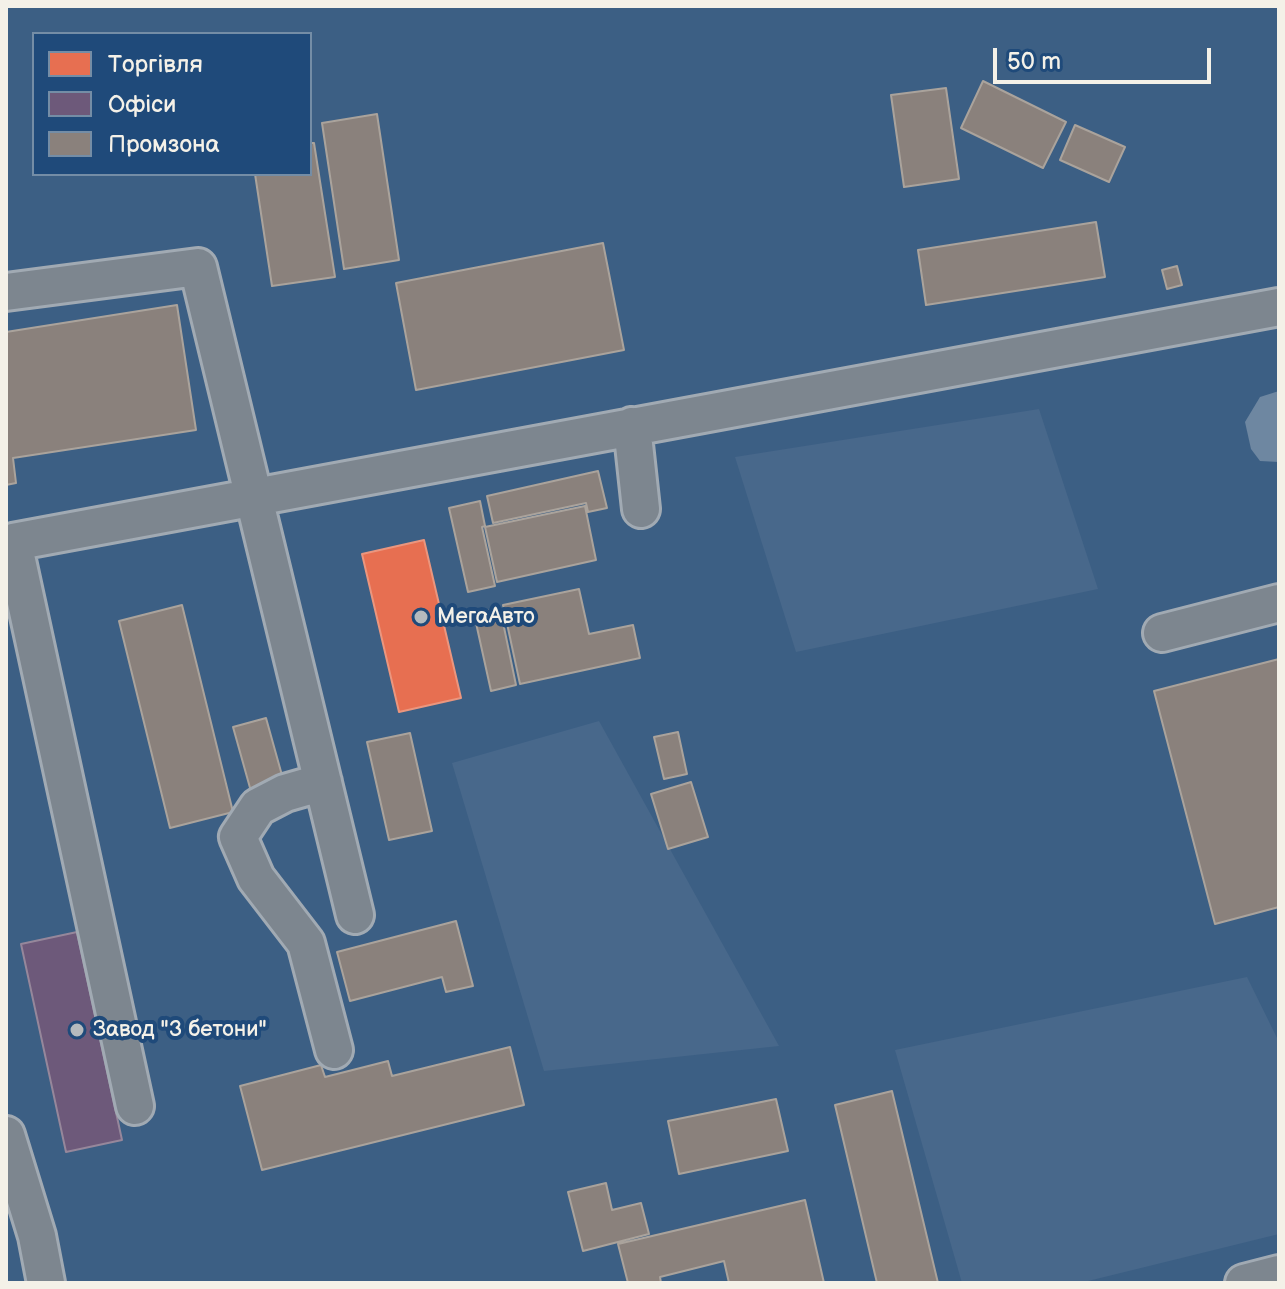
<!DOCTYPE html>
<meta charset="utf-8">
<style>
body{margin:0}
#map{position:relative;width:1285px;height:1289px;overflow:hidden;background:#40556d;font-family:"Balsamiq Sans",sans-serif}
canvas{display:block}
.frame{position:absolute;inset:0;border:8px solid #f4f1e8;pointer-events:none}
.legend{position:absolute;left:32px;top:32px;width:280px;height:144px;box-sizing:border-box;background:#1f4a7a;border:2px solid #748da6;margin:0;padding:10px 14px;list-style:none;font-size:24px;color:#f4f1e8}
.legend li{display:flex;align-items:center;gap:16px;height:40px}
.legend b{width:40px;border:2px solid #748da6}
.scale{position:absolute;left:993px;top:48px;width:218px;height:36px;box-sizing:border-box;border:4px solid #f4f1e8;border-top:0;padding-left:10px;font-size:24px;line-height:28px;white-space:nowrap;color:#f4f1e8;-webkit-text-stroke:6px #1f4a7a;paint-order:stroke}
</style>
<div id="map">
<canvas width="1285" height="1289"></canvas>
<div class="frame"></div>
<ul class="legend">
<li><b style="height:22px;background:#e76f51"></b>Торгівля</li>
<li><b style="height:22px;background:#6d597a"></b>Офіси</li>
<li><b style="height:22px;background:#8a817c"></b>Промзона</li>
</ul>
<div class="scale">50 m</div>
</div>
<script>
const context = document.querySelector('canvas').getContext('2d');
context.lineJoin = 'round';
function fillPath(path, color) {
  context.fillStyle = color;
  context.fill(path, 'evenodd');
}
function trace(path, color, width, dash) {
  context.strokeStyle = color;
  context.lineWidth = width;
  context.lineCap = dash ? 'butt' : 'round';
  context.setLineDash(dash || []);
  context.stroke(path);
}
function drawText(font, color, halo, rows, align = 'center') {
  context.font = font + ' "Balsamiq Sans",sans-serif';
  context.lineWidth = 8;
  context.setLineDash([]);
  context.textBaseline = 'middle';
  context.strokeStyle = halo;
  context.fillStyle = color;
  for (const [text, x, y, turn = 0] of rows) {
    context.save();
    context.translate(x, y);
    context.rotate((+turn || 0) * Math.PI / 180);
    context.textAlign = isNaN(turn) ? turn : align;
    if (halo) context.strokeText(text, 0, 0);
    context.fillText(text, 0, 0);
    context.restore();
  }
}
fillPath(new Path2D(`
 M6,6H1279V1283H6ZM34,34H310V174H34Z`), '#3c5f84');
fillPath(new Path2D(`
 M1039,409L1098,589L796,652L735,457Z
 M599,721L779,1046L544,1071L452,763Z
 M1247,977L1279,1042V1234L1080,1283H962L895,1050Z`), '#48688b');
fillPath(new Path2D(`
 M1279,391V462L1260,461L1251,449L1245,422L1260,397Z`), '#6e87a1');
const shops = new Path2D(`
 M424,540L461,698L399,712L362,554Z`);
fillPath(shops, '#e76f51');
trace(shops, '#eb967e', 2);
const offices = new Path2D(`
 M77,932L122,1140L66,1152L21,944Z`);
fillPath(offices, '#6d597a');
trace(offices, '#96879b', 2);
const industry = new Path2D(`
 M983,81L1066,122L1043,168L961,128Z
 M946,88L959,179L904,187L891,95Z
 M377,114L399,260L344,269L322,123Z
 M1075,125L1125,147L1109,182L1060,160Z
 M310,143H314L335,277L272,286L255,174H310Z
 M1096,222L1105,277L926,305L918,250Z
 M603,243L624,350L416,390L396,283Z
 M1177,266L1182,285L1167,289L1162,270Z
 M177,305L196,430L13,458L16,483L6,485V332Z
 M598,471L607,508L588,512L586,503L493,523L487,496Z
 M480,501L485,526L482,527L495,586L468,592L449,508Z
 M585,506L596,560L497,582L485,527Z
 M579,589L589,634L633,625L640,658L520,684L503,605Z
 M182,605L233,812L170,828L119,621Z
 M500,608L516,685L491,691L474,614Z
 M1279,659V907L1215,924L1154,691Z
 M266,718L285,786L252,795L233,727Z
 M678,732L687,774L664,779L654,737Z
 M410,733L432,831L389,840L367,742Z
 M691,782L708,837L668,849L651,794Z
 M456,921L473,986L446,992L442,977L350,1001L337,952Z
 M510,1047L524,1105L262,1170L240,1086L321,1065L325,1077L388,1061L392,1076Z
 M892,1091L938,1283H877L835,1105Z
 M776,1099L788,1151L679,1174L668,1121Z
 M606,1183L612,1210L641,1203L649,1234L583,1251L568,1192Z
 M805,1200L824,1283H729L724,1261L660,1277L661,1283H628L618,1244Z`);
fillPath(industry, '#8a817c');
trace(industry, '#aaa39c', 2);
const minor = new Path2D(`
 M6,292L198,267L355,915
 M632,426L641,509
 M1162,633L1279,603
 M323,782L285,793L258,807L238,837L256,878L306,943L334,1050
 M135,1106L13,542L1279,307
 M6,1135L37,1236L46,1283
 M1244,1283L1279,1274`);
trace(minor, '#a1aab3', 42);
trace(minor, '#7d868f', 36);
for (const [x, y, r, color] of [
 [421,617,8,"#b5babd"],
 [77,1030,8,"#b5babd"]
]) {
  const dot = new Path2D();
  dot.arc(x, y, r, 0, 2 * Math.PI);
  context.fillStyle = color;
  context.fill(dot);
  trace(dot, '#1f4a7a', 3);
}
drawText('22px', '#f4f1e8', '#1f4a7a', [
 ["МегаАвто",437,617],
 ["Завод \"3 бетони\"",93,1030]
], 'left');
</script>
